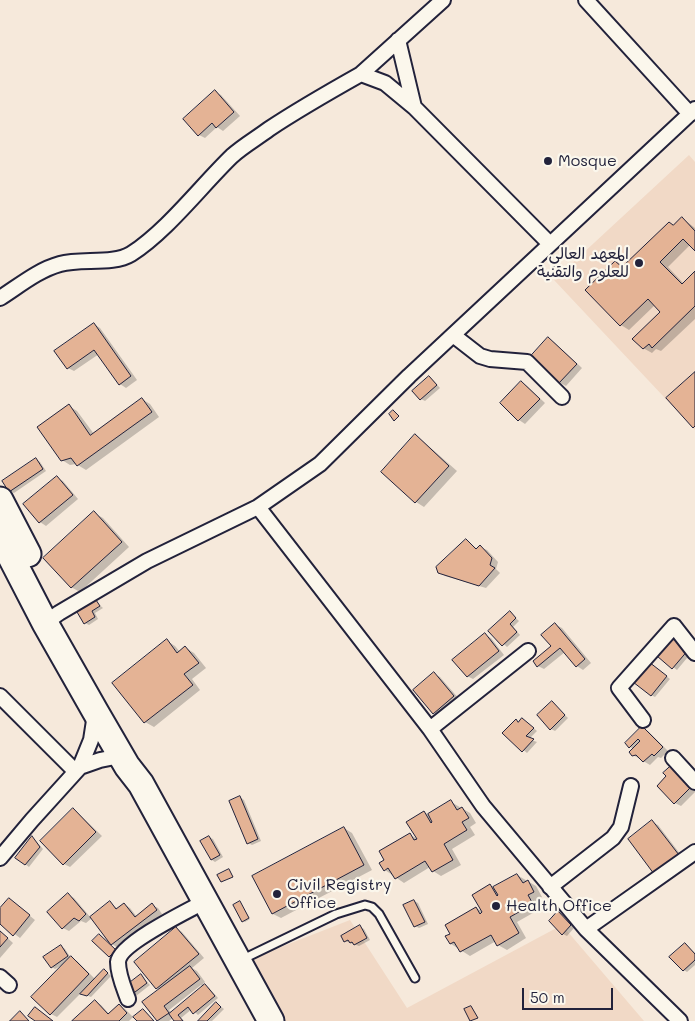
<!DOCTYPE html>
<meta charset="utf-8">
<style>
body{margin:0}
#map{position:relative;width:695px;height:1021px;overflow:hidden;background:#f6e9db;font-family:Mali,sans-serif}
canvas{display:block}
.scale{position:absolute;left:522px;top:988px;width:91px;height:22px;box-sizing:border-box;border:2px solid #22223b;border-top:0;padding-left:6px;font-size:15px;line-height:18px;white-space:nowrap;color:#22223b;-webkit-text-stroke:4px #fbf7ec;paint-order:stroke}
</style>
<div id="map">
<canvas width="695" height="1021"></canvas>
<div class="scale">50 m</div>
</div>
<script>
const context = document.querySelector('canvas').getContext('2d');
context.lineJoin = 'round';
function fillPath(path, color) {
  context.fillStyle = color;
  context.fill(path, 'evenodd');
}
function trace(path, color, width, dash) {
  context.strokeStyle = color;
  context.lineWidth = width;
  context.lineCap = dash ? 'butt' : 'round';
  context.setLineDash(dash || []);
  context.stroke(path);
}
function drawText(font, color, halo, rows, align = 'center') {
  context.font = font + ' Mali,"Playpen Sans Arabic",sans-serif';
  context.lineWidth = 4.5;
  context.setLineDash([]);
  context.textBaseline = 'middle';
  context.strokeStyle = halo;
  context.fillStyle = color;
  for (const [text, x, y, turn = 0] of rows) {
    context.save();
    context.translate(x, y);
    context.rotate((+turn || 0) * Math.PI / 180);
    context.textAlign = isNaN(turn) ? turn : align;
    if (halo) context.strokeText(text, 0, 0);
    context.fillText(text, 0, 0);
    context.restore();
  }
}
fillPath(new Path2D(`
 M689,155L695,162V430L554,280Z
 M350,920L407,1008L562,925L644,1021H285L253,958Z`), '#f1d9c6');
fillPath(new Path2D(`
 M215,92L221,95L240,116L223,131L217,127L205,138L199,135Z
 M682,218L695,228V250L690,245L668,267L684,284L695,273V319L661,351L656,349L652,353L643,348L662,312L655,305L629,330L621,325L587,290L615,262L624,267Z
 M94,324L100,328L137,380L126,388L120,384L99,354L74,371L68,368Z
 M548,339L554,342L582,368L566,386L559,382Z
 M430,377L440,388L425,401L421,399Z
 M521,382L527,386L545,403L525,424L519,420L501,403Z
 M142,399L150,404L159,417L86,470L76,464L70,465L62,460L69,406L77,411L94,434Z
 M415,436L423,441L457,471L424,507L416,502L382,472Z
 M36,459L40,462L46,471L14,493L10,491Z
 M57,478L63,481L78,499L46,526L40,522Z
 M94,513L103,518L129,547L80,592L71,587Z
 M467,541L477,549L480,547L487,550L498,562L496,569L500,573L486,588L445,576L439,572Z
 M96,602L103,608L95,613L98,619L89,625L85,623Z
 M510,613L519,621L513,627L520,635L507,647L490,631Z
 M556,625L562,628L591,663L583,670L577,666L565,652L544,669L538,666L553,647Z
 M485,635L491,638L504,655L473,679L467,676Z
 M674,638L692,652L677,670L659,656Z
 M167,641L175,646L180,652L186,648L194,653L206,668L192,679L200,690L154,727L145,722L114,683Z
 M653,666L670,679L655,697L651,695Z
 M434,674L440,677L460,700L440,716L434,713L415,690Z
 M552,703L568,718L555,731L551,729Z
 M523,719L537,731L529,739L537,742L527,753L504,733Z
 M642,728L648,731L668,751L661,758L658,757L650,765L633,755L634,749L630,747Z
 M658,786H695V792L681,806L675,803Z
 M240,797L244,800L261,841L252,845L248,843Z
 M451,802L470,813L476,823L470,827L475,835L452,849L461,865L441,876L433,871L430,867L404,883L385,870L410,835L418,839L424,812L429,815Z
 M73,810L79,814L102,836L70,867L64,864Z
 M652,822L658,825L684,859L661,876Z
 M344,828L352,833L372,870L281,918L273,914L253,876Z
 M209,837L213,839L223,857L215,862L212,860Z
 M33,838L43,849L29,867L25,864Z
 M517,875L536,886L542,897L536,900L540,909L517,922L526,938L507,950L498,945L496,941L470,956L451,944V934L476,908L484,912L490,886L494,888Z
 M68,895L74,898L91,918L110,903L118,909L124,904L130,908L137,917L152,905L158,908L162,914L118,948L112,944L92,918L86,923L81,921L69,931L63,928Z
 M9,899L35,920L20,938L0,923V910Z
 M414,901L418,903L428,924L419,928L415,926Z
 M241,904L250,919L245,922L243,921Z
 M559,912L574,928L567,936L563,934Z
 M360,927L364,929L370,940L359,946L345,941Z
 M176,928L182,932L204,958L192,968L197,971L205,982L203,984L209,988L218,998L198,1015L192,1009L181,1018L184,1021H176L173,1018L169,1021H158L144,1003L160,990L157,988L135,962ZM201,985L203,987L172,1013L169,1010Z
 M0,931L13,943L0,958Z
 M99,936L119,953L113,958L110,956Z
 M685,944L695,953V965L687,972L684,970Z
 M61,946L65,949L71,958L77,961L95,979L104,970L111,976L91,997L81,993L57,1017L51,1014L64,964L55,969L52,967Z
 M141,976L150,985L136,996L132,994Z
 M95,1001L101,1005L109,1014L119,1005L125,1009L133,1017L129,1021H74Z
 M216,1003L224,1009L212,1021H200Z`), '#0003');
const building = new Path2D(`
 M215,90L234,112L216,128L212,123L198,136L183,119Z
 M682,217L695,231V251L683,239L660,262L682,284L695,271V306L652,348L649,344L643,349L632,339L660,312L648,299L620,326L585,290L615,261L622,267L669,222L673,225Z
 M94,323L131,376L119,385L94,350L67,369L54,351Z
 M548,337L577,364L559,383L530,357Z
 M695,372V426L693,428L666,398Z
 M429,376L437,385L420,400L412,391Z
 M521,381L540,399L518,421L500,403Z
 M142,398L152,412L77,466L71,458L61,461L37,427L69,404L90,435Z
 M393,410L399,416L394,421L389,414Z
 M415,434L449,466L415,503L381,472Z
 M36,458L43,469L9,492L2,481Z
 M57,476L73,495L39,523L23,504Z
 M94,511L122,542L71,588L43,558Z
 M466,539L476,549L480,545L492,558L490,565L495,568L479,586L438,573L436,567Z
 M96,600L100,606L92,611L95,617L84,624L77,612Z
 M510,611L516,618L510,624L517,632L502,646L488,631Z
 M555,623L585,659L576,667L560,648L537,667L533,661L551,646L541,635Z
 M485,633L499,651L467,677L452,660Z
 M674,636L689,649L672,669L657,656Z
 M167,639L177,653L185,646L199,663L184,674L193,685L144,723L112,683Z
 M649,662L667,676L651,696L633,682Z
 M434,672L454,696L433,714L413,690Z
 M552,701L565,715L550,730L537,715Z
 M522,718L534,728L526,736L534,739L522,752L502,733L516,719L518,722Z
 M642,726L663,747L654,756L652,754L643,762L636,755L632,756L629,752L640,741L638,739L629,748L625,743Z
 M672,765L693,785L674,804L657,786L666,776L663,773Z
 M240,796L258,839L247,844L229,801Z
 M451,800L457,810L462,807L469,818L462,822L467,830L444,844L453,860L432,872L425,861L395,879L388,868L384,871L379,863L384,860L379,851L410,833L414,840L417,839L406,822L424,811L431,823L432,822L428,814Z
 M73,808L96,832L63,865L40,841Z
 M652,820L679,855L654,874L628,839Z
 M344,827L364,865L272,914L252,876Z
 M32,836L40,847L25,865L15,858Z
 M209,836L220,855L211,860L200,841Z
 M229,869L233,877L221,882L217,875Z
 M517,874L523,883L528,880L534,892L528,895L533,904L510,917L519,933L497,946L491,935L460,952L454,942L450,944L445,936L450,934L445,925L476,907L480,914L482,912L472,895L490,884L497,896L498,895L493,887Z
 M68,893L86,914L79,921L74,918L62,929L47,912Z
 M9,898L30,915L13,936L0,924V908Z
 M414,900L425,922L414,927L403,905Z
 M110,901L116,909L124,903L135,917L152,903L157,910L111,945L90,917Z
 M240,901L249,918L242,922L233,905Z
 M558,911L571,925L562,935L549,921Z
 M360,925L367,938L354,945L352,942L350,943L348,940L344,942L341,936Z
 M176,927L199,954L156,989L134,962Z
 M0,931L8,938L0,947Z
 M99,934L116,950L109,957L92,941Z
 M685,943L695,954V960L683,971L669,957Z
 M61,945L68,956L51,968L43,957Z
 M71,956L89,974L50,1015L31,997Z
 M190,966L200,979L164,1006L169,1013L157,1021L142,1002Z
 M104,969L108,973L87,996L80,994Z
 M141,974L147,983L131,995L128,984Z
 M205,984L215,996L193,1014L188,1007L178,1015L183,1021H174L169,1014Z
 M95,1000L108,1014L119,1004L127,1013L119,1021H72Z
 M216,1002L221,1007L207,1021H198Z
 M471,1006L478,1018L470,1021L464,1009Z
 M35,1007L53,1021H35L28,1016Z
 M143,1009L154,1021H137L133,1017Z
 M20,1011L29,1021H10Z`);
fillPath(building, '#e4b395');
trace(building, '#22223b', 1);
const lane = new Path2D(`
 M241,960L336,914L365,905L372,907L379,914L415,978`);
const street = new Path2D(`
 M586,0L690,114
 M398,40L414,107
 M361,74L443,0
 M0,298C19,286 38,270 60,264C81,258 113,265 131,254C167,231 201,186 232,156C243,146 257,138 269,129C299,109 329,92 361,74L385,83L414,107L550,244
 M453,335L480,356L490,359L527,362L562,397
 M258,507L430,729L483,806L586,929L680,1021
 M45,623L59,613L147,561L258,507L320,464L409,376L695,109
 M0,696L75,771
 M643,720L619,688L674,626L695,653
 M430,729L528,651
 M673,758L695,782
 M80,767L100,760L120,756
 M0,858L32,820L80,767L91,740L95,714
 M550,887L613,838L621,827L631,786
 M586,929L695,852
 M0,977L9,985
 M128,999C124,988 118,975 118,962C119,944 189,910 206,901`);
const highway = new Path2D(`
 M0,500L28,554
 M0,536L45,623L95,711L127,766L141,784L271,1021`);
trace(lane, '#22223b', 11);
trace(street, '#22223b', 18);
trace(highway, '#22223b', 29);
trace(lane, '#fbf7ec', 7);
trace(street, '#fbf7ec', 14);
trace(highway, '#fbf7ec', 25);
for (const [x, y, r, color] of [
 [548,161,5,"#22223b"],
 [639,263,5,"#22223b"],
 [277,894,5,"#22223b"],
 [496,906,5,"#22223b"]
]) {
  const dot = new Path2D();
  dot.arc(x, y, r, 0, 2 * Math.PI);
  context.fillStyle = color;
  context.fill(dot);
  trace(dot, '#fbf7ec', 2);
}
drawText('16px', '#22223b', '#fbf7ec', [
 ["Mosque",558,161],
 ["المعهد العالي",629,254,"right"],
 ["للعلوم والتقنية",629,272,"right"],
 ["Civil Registry",287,885],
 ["Office",287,903],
 ["Health Office",506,906]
], 'left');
</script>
